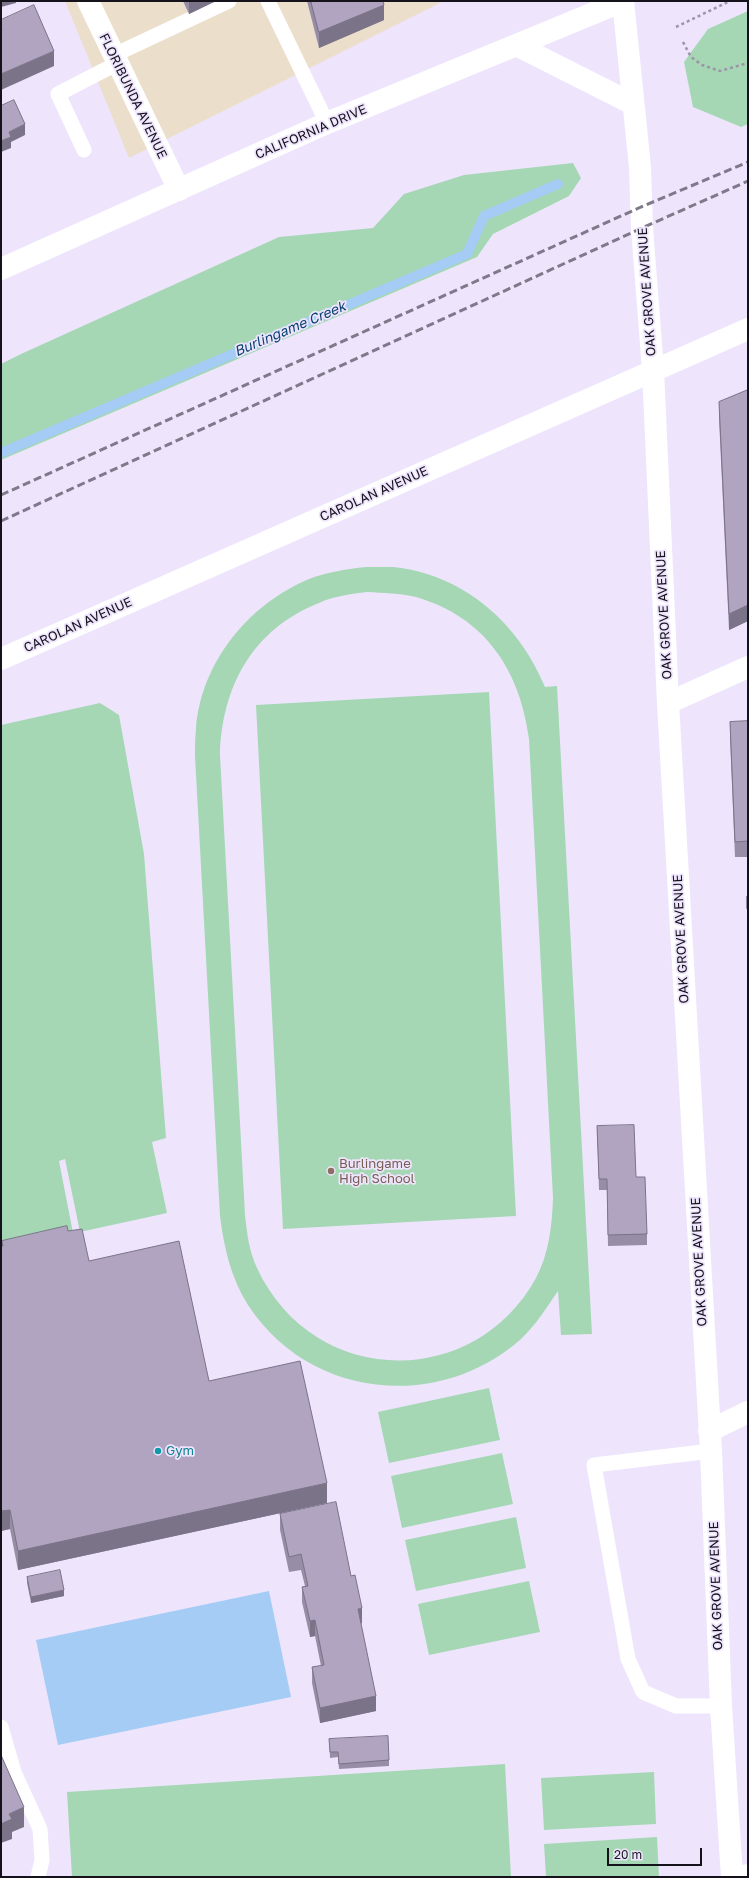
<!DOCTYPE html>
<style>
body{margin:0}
#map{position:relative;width:749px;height:1878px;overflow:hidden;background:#eee5fd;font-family:"Golos Text",sans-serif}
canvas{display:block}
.frame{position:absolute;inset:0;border:2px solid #16121c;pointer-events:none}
.scale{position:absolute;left:607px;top:1848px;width:95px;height:18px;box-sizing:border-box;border:2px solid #16121c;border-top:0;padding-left:5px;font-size:12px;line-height:14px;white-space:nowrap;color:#16121c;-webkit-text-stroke:3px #eee5fd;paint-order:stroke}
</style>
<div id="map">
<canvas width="749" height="1878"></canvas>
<div class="frame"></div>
<div class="scale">20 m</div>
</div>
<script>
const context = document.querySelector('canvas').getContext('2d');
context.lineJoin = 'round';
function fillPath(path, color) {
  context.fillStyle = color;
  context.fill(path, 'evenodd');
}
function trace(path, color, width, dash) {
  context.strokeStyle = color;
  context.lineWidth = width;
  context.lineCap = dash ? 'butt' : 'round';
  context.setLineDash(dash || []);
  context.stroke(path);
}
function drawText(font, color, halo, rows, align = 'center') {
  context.font = font + ' "Golos Text",sans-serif';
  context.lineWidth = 3.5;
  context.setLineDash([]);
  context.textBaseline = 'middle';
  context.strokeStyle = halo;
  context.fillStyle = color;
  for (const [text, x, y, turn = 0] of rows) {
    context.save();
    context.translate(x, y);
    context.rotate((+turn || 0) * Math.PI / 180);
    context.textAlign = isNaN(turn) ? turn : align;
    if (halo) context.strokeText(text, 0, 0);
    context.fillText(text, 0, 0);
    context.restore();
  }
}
fillPath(new Path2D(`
 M65,1H444L129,158Z`), '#ebdeca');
fillPath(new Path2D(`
 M748,11V124L741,127L693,107L684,62L708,29Z
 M573,163L581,178L569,196L493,234L477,257L1,460V364L21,354L279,237L373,228L404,194L464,175Z
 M366,567C375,567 384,567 393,567C463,574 519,623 545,687L557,686L592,1334L561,1335L558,1291C547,1307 536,1325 521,1339C439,1412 309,1399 248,1305C231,1278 224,1248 220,1216L195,756C195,747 195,738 196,729C201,662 249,604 309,579C327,572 347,569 366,567ZM367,592C383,593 400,593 416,597C485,617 520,670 529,739L553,1198C552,1226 549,1253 536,1278C473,1392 312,1387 257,1268C249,1251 247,1233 245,1215L220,755C222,686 253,629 319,603C334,596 351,594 367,592Z
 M489,692L516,1216L283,1229L256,705Z
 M100,703L119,715L144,854L166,1138L152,1142L167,1213L80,1232L65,1159L59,1161L73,1233L1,1248V725Z
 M489,1388L500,1440L389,1463L378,1412Z
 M502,1453L513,1504L402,1528L391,1476Z
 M516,1517L526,1568L416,1591L405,1540Z
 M529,1581L540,1632L429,1655L418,1604Z
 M505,1764L511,1877H72L67,1792Z
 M654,1772L656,1824L544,1830L541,1778Z
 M657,1837L659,1877H546L544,1844Z`), '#a5d7b5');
fillPath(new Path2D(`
 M269,1591L291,1697L58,1745L36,1640Z`), '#a4ccf5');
trace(new Path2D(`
 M1,453L467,254L484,216L558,184`), '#a4ccf5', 10);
trace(new Path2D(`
 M676,27L730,1
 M683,42L691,57L702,65L720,71L748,63`), '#9c95a8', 2.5, [3, 3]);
trace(new Path2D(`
 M268,1L327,123
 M114,55L229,1
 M84,150L58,94L118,63
 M711,1451L594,1465L628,1659L643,1692L676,1706H721
 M1,1727L14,1772L40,1829L42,1860L38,1877`), '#fff', 15);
trace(new Path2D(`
 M88,1L179,190
 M668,703L748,667
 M709,1431L748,1412
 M738,1877L748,1875`), '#fff', 22);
trace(new Path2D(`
 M623,1L640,167L642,228L653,370L668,703L711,1451L721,1706L732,1877
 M1,659L748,329`), '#fff', 22);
trace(new Path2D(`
 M518,46L633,104
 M1,269L327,123L623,1`), '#fff', 22);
trace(new Path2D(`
 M1,495L641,207L748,162
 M1,521L642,228L748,181`), '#7f7989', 3, [8, 4]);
fillPath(new Path2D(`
 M183,1H216L189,14Z
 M307,1H383L384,20L319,48Z
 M748,390V621L729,630L719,418V402Z
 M748,721V857H735L730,737V722Z
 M746,896H748V911L746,908Z
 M747,1092H748V1105L747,1103Z
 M597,1126L636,1177L647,1234V1245L608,1246L607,1190H599Z
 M68,1231L89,1261L209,1381L327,1503L18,1570L10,1529L1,1531V1246H2V1241Z
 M280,1514L351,1576L362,1623L361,1624L376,1711L320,1723L312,1683V1667L321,1666L315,1636L310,1637L302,1602V1587L305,1586L301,1570L289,1572L280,1530Z
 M27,1577L64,1596L31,1603L27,1583Z
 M329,1739L389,1760V1766L339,1769L338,1757L330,1758Z`), '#978da6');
fillPath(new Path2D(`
 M1,1H16V3L1,7Z
 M189,1H216L189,14Z
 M384,5V20L319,48V32Z
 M54,51V66L1,90V74Z
 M25,124V135L11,142V148L1,152V141L9,132Z
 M748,605V621L729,630V614Z
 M327,1483V1503L18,1570V1551Z
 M10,1510V1529L1,1531V1511Z
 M64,1590V1596L31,1603V1597Z
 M362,1608V1623L358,1624V1609Z
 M315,1620V1636L310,1637V1621Z
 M376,1696V1711L320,1723V1708Z
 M24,1807V1827L12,1832V1839L1,1843V1824L9,1814Z`), '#7b7387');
const building = new Path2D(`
 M311,1H383L384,5L319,32Z
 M34,5L54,51L1,74V30H2L1,27V20Z
 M14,100L25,124L9,132L11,137L1,141V106Z
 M748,390V605L729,614L719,402Z
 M748,721V841L735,842L730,722Z
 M634,1125L636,1177H645L647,1234L608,1235L607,1179H599L597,1126Z
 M67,1226L68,1231L82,1229L89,1261L179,1241L209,1381L300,1361L327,1483L18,1551L10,1510L1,1511V1246H3L2,1241Z
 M336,1502L351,1576L355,1575L362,1608L358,1609L376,1696L320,1708L312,1667L324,1665L315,1620L310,1621L302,1587L308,1586L301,1554L289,1557L280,1514Z
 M60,1570L64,1590L31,1597L27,1577Z
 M388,1736L389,1760L339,1764L338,1752H330L329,1739Z
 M1,1755L24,1807L9,1814L12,1819L1,1824Z`);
fillPath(building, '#b0a4c1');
trace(building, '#7b7387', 1);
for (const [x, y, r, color] of [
 [331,1171,4,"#8d6e63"],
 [158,1451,4,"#0f9aa8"]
]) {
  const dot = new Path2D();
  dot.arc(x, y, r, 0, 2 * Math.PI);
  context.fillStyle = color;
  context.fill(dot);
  trace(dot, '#eee5fd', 1.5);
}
drawText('13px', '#16121c', '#eee5fd', [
 ["FLORIBUNDA AVENUE",133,96,64],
 ["CALIFORNIA DRIVE",311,132,-23],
 ["OAK GROVE AVENUE",647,292,-94],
 ["CAROLAN AVENUE",374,494,-24],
 ["OAK GROVE AVENUE",664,615,-93],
 ["CAROLAN AVENUE",78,625,-24],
 ["OAK GROVE AVENUE",681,939,-93],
 ["OAK GROVE AVENUE",699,1262,-93],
 ["OAK GROVE AVENUE",716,1586,-92]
]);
drawText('13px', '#785e54', '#eee5fd', [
 ["Burlingame",339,1164],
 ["High School",339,1179]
], 'left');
drawText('13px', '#0d838f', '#eee5fd', [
 ["Gym",166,1451]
], 'left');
drawText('italic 14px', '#08406f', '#eee5fd', [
 ["Burlingame Creek",290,329,-23]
]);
</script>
